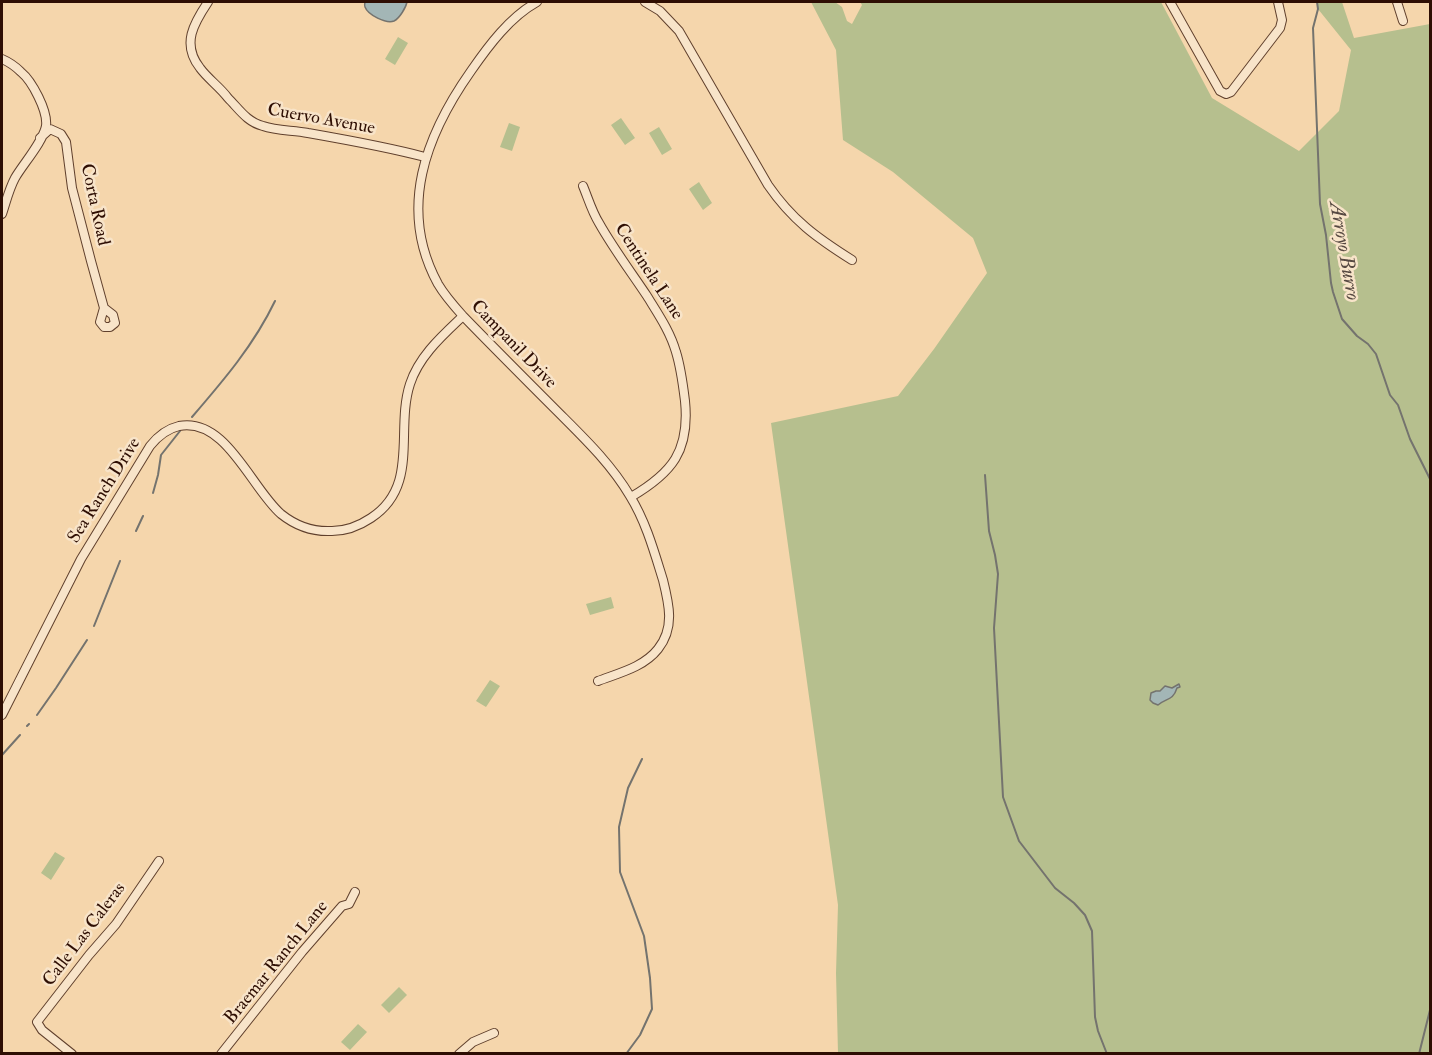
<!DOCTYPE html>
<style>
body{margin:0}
#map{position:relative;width:1432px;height:1055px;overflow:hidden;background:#f5d6ac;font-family:"IM FELL Double Pica",serif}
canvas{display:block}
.frame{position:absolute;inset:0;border:3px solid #2e0e03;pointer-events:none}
</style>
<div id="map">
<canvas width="1432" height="1055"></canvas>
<div class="frame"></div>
</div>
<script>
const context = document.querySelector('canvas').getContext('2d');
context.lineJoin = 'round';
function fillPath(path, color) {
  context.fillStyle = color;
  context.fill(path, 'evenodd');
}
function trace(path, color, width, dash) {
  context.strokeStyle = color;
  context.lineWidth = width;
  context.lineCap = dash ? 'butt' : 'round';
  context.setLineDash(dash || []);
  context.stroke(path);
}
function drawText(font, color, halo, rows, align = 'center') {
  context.font = font + ' "IM FELL Double Pica",serif';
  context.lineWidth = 5;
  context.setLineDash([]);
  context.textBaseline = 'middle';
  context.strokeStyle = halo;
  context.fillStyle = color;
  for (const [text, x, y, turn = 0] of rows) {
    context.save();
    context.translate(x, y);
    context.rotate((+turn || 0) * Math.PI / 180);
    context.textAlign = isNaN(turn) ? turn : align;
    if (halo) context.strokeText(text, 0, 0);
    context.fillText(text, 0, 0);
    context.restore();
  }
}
fillPath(new Path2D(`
 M811,2H835L842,7L847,21L852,24L862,5L860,2H1161L1212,98L1299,151L1339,111L1351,50L1318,9L1317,2H1342L1354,38L1430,24V1053H838L836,973L838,905L771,423L898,396L934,349L987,273L973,238L893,172L843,140L836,50Z
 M398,37L408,43L395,65L385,59Z
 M621,118L635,138L625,145L611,125Z
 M509,123L520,127L512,151L500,147Z
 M659,127L672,149L662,155L649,133Z
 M699,182L712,203L703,210L689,189Z
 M611,597L614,608L590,615L586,604Z
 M490,680L500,686L486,707L476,701Z
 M55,852L65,858L51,880L41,873Z
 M399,987L407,995L389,1013L381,1005Z
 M358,1024L367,1032L350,1050L341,1042Z`), '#b6bf8e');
const water = new Path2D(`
 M365,2H407C406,7 400,18 394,21C386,24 368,15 365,7C364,5 365,3 365,2Z
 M1179,684L1180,687L1177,688C1173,701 1166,698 1158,705L1153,703L1150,700L1151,693L1156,691H1160L1165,686L1172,688Z`);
fillPath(water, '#a3b6b6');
trace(water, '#74736e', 1.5);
trace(new Path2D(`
 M1317,2L1318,9L1313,28L1320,204L1326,235L1331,283L1333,292L1342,319L1357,336L1368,344L1376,354L1390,395L1398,405L1410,439L1430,479
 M192,417C223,381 254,345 275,301
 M985,475L989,531L995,555L998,574L994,628L1003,797L1019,841L1055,888L1074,903L1085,915L1092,931L1095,1017L1098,1031L1107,1054
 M153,493L158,475L161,455L180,431
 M136,531L143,516
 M94,626L120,561
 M37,715L56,688L87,640
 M27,726L29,724
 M2,755L20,735
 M626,1054L640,1035L652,1009L650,978L644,936L620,872L619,827L628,788L642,759
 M1419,1054L1430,1010`), '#74736e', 2);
const street = new Path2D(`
 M208,2C194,23 181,44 200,68C208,79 220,87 228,98C239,109 247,122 263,126C277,131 294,130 308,133C348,140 387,147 425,157
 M537,2C510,17 489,45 471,71C426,135 397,209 438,284C445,296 454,306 463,316C495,349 527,381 559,413C585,439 611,464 630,496C646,522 654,551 663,580C669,604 675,628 658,649C644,667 619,673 598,681
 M645,2L660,11L679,31L768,185C792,220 817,238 852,260
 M1170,2L1220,91L1226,94L1231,92L1280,28L1282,20L1278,2
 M1397,2L1403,21
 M2,59C9,62 15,66 21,72C32,81 48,111 46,126C43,142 23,164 15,178C9,189 6,202 2,214
 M40,138L50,129L61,134L66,142L72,188L91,261L104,308L100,322L104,327H110L115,323L113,315L104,308
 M583,186C588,198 592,212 599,223C613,248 631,272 647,296C658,314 670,331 676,352C681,368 683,385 685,401C690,451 672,473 631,497
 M2,715L81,559L150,446C158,436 166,429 179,426C226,417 251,488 281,514C296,526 314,532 332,531C346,531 359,526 371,518C420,486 395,430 410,384C419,356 442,336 463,316
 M72,1054L42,1030L37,1022L89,955L116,924L159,861
 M221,1054L302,952L342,906L349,904L355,892
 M459,1054L473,1042L494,1033`);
trace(street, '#60402d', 10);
trace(street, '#f8e4c9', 8);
drawText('18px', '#2e0e03', '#f8e4c9', [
 ["Cuervo Avenue",321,120,10],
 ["Corta Road",94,205,78],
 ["Centinela Lane",648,272,57],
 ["Campanil Drive",513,345,46],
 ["Sea Ranch Drive",105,491,-58],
 ["Calle Las Caleras",85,935,-53],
 ["Braemar Ranch Lane",277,963,-51]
]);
drawText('italic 20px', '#574942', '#f8e4c9', [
 ["Arroyo Burro",1343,251,80]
]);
</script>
